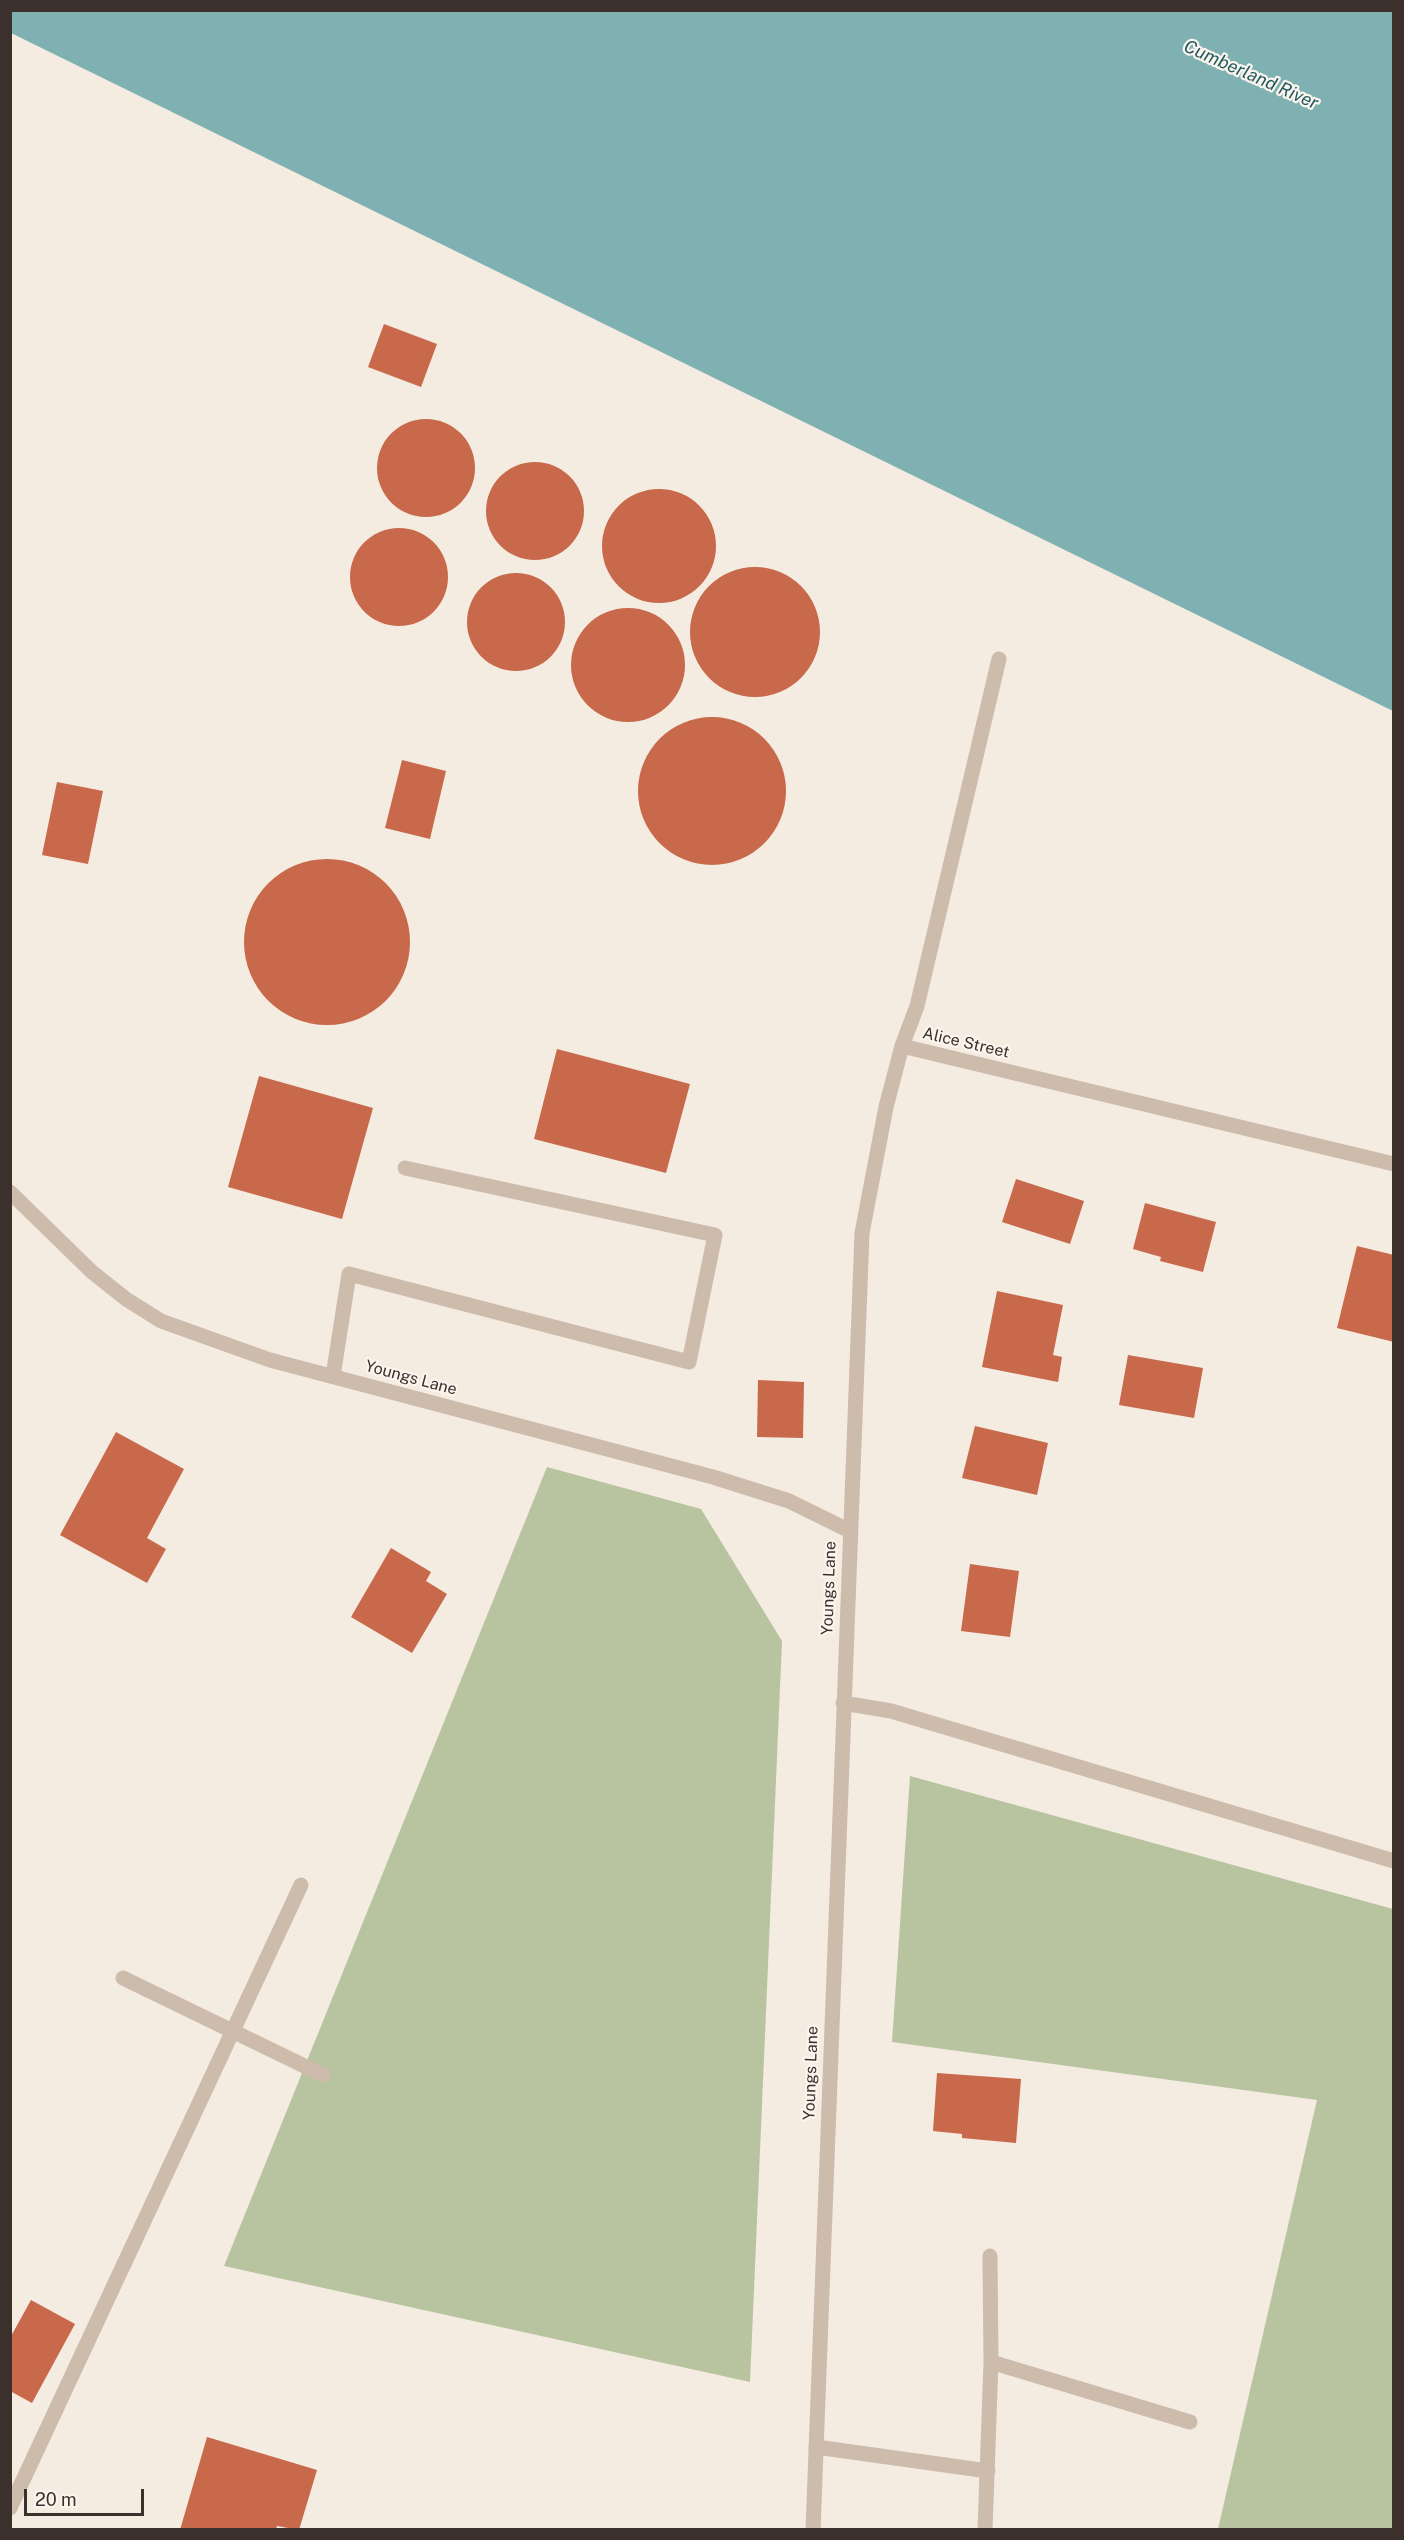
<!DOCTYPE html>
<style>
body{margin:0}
#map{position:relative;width:1404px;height:2540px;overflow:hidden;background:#f4ebe1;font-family:"Public Sans",sans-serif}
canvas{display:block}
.frame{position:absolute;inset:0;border:12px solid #3b302b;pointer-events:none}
.scale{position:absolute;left:24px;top:2489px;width:120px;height:27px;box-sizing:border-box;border:3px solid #3b302b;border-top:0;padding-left:8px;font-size:18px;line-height:21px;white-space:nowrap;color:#3b302b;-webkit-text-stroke:4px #fbf5ee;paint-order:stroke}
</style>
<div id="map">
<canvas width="1404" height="2540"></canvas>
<div class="frame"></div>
<div class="scale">20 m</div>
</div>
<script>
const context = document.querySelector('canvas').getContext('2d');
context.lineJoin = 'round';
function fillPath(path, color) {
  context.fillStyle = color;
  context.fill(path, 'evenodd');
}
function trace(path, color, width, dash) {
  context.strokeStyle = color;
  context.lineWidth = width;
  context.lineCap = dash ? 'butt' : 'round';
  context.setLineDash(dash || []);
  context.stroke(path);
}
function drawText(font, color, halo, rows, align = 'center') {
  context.font = font + ' "Public Sans",sans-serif';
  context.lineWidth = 4.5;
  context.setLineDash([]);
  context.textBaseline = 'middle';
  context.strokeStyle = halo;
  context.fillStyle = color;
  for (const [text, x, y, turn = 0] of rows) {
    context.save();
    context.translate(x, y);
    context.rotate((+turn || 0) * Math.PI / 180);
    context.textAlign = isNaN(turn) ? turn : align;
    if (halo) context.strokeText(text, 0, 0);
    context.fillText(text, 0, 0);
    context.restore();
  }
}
fillPath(new Path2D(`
 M547,1467L701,1509L782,1641L750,2382L224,2266Z
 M910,1776L1393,1909V2529H1218L1317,2100L892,2042Z`), '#b8c4a0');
fillPath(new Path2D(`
 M10,11H1393V711L11,33Z`), '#7fb0b2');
fillPath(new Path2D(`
 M384,324L437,344L421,387L368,367Z
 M377 468a49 49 0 1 1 98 0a49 49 0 1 1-98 0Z
 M486 511a49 49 0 1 1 98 0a49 49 0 1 1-98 0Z
 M602 546a57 57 0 1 1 114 0a57 57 0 1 1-114 0Z
 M350 577a49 49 0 1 1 98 0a49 49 0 1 1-98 0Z
 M690 632a65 65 0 1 1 130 0a65 65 0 1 1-130 0Z
 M467 622a49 49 0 1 1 98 0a49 49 0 1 1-98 0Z
 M571 665a57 57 0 1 1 114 0a57 57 0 1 1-114 0Z
 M638 791a74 74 0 1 1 148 0a74 74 0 1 1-148 0Z
 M402,760L446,771L430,839L385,828Z
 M57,782L103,791L88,864L42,855Z
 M244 942a83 83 0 1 1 166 0a83 83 0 1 1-166 0Z
 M557,1049L690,1084L666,1173L534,1139Z
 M259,1076L373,1108L342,1219L228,1187Z
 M1016,1179L1084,1201L1070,1244L1002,1222Z
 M1145,1203L1216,1222L1203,1272L1160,1261L1161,1257L1133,1249Z
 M1357,1246L1394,1255V1342L1337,1328Z
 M997,1291L1063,1305L1053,1355L1062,1357L1058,1382L982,1367Z
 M1128,1355L1203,1368L1194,1418L1119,1405Z
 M758,1380L804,1382L803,1438L757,1437Z
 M975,1426L1048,1443L1037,1495L962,1478Z
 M116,1432L184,1469L147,1538L166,1549L147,1583L60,1535Z
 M391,1548L431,1572L426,1581L447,1594L412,1653L351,1617Z
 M970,1564L1019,1571L1010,1637L961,1631Z
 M937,2073L1021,2079L1016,2143L962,2138V2134L933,2131Z
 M31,2300L75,2324L32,2403L10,2391V2338Z
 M207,2437L317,2470L299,2530L277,2526L276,2530H180Z`), '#c8694b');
trace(new Path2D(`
 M902,1046L917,1006L999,659
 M333,1376L349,1274L689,1362L715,1235L405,1168
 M123,1978L323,2075
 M990,2256L991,2362
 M816,2447L988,2471
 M10,2508L301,1885
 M985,2530L991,2362L1190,2422`), '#cdbbac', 15);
trace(new Path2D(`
 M10,1192L92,1272L126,1299L161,1321L270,1360L713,1477L789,1501L850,1531
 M843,1703L891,1711L1394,1861
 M813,2530L862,1233L886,1107L902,1046L1394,1164`), '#cdbbac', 15);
drawText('16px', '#3b302b', '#fbf5ee', [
 ["Alice Street",966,1043,13],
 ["Youngs Lane",411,1378,15],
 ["Youngs Lane",829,1588,-88],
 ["Youngs Lane",811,2073,-88]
]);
drawText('italic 18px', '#1f5a5e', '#fbf5ee', [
 ["Cumberland River",1251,75,24]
]);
</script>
